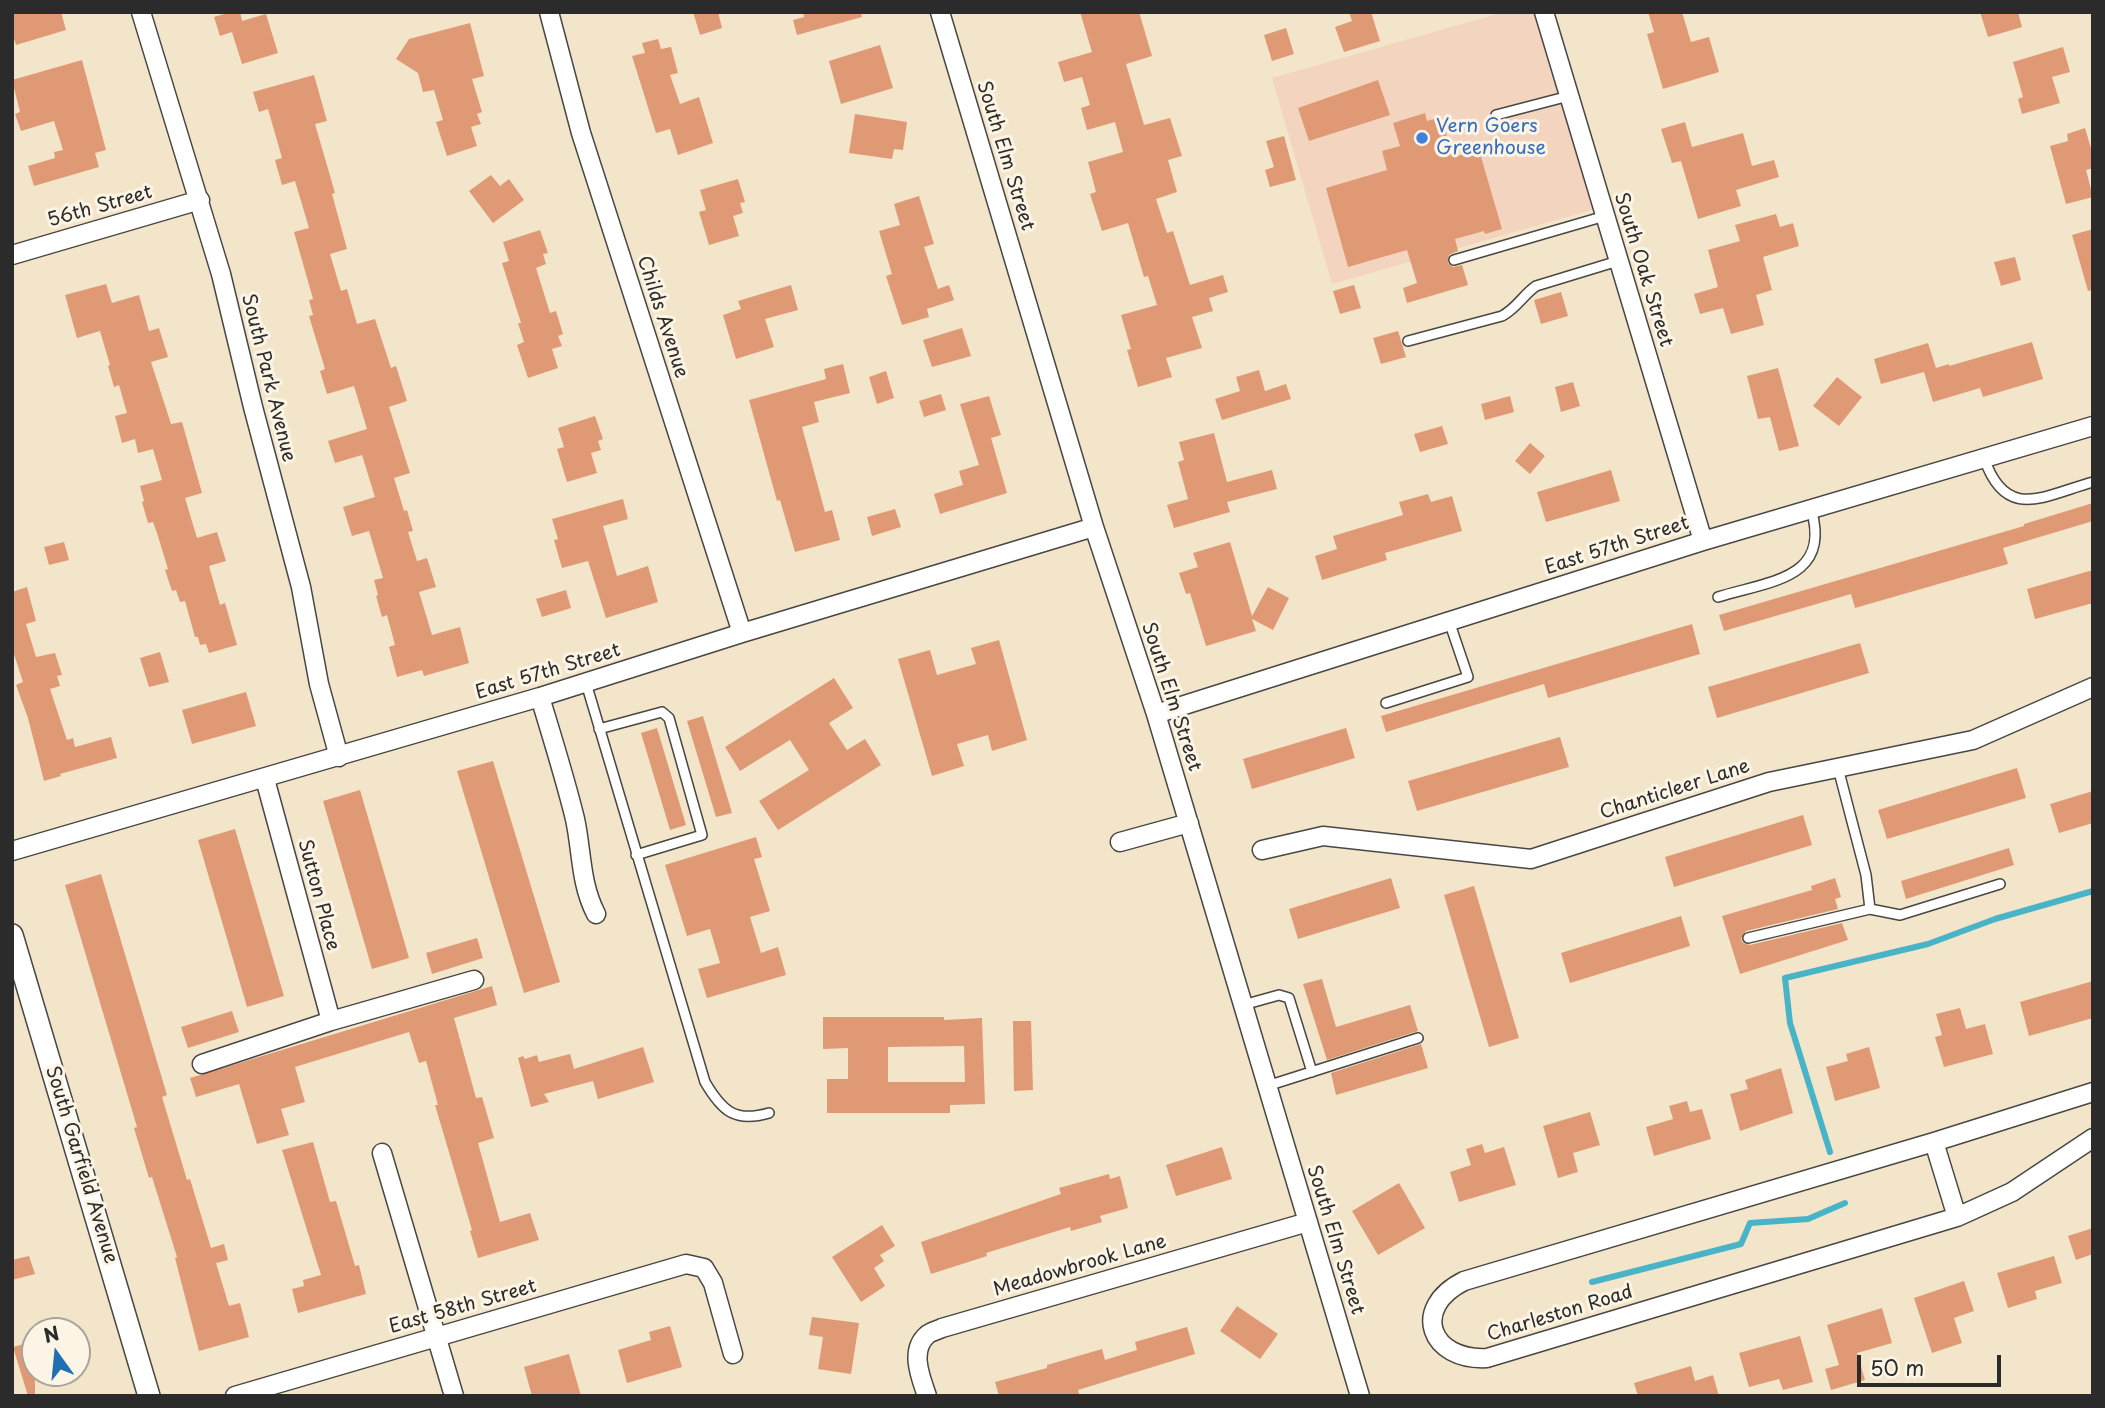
<!DOCTYPE html>
<style>
body{margin:0}
#map{position:relative;width:2105px;height:1408px;overflow:hidden;background:#f3e5ca;font-family:"Playpen Sans",sans-serif}
canvas{display:block}
.frame{position:absolute;inset:0;border:14px solid #2b2b2b;pointer-events:none}
.north{position:absolute;left:21px;top:1317px;width:70px;height:70px;box-sizing:border-box;background:#fcf5e5;border:2px solid #a8a49b;border-radius:50%;rotate:345deg;font-size:19px;font-weight:700;line-height:28px;text-align:center;color:#2b2b2b}
.north::after{content:'';display:block;margin:auto;width:24px;height:32px;background:#1f6fb2;clip-path:polygon(50% 0,100% 100%,50% 72%,0 100%)}
.scale{position:absolute;left:1857px;top:1355px;width:144px;height:32px;box-sizing:border-box;border:4px solid #2b2b2b;border-top:0;padding-left:9px;font-size:21px;line-height:24px;white-space:nowrap;color:#2b2b2b;-webkit-text-stroke:5px #fcf5e5;paint-order:stroke}
</style>
<div id="map">
<canvas width="2105" height="1408"></canvas>
<div class="frame"></div>
<div class="north">N</div>
<div class="scale">50 m</div>
</div>
<script>
const context = document.querySelector('canvas').getContext('2d');
context.lineJoin = 'round';
function fillPath(path, color) {
  context.fillStyle = color;
  context.fill(path, 'evenodd');
}
function trace(path, color, width, dash) {
  context.strokeStyle = color;
  context.lineWidth = width;
  context.lineCap = dash ? 'butt' : 'round';
  context.setLineDash(dash || []);
  context.stroke(path);
}
function drawText(font, color, halo, rows, align = 'center') {
  context.font = font + ' "Playpen Sans",sans-serif';
  context.lineWidth = 6;
  context.setLineDash([]);
  context.textBaseline = 'middle';
  context.strokeStyle = halo;
  context.fillStyle = color;
  for (const [text, x, y, turn = 0] of rows) {
    context.save();
    context.translate(x, y);
    context.rotate((+turn || 0) * Math.PI / 180);
    context.textAlign = isNaN(turn) ? turn : align;
    if (halo) context.strokeText(text, 0, 0);
    context.fillText(text, 0, 0);
    context.restore();
  }
}
fillPath(new Path2D(`
 M1504,12H1540L1599,208L1332,284L1272,78Z`), '#f3d4bf');
trace(new Path2D(`
 M1830,1152L1790,1023L1785,978L1928,944L1995,919L2093,891
 M1592,1282L1741,1244L1750,1223L1808,1219L1845,1203`), '#49b3c7', 6);
fillPath(new Path2D(`
 M12,12H61L66,30L16,45L12,33Z
 M231,12H240L242,21L266,14L278,53L242,64L232,32L220,36L214,17Z
 M693,12H718L722,28L700,35Z
 M803,12H861L862,17L797,35L793,20L804,17Z
 M1080,12H1139L1152,56L1126,64L1144,125L1170,118L1182,156L1168,160L1177,192L1156,199L1167,233L1173,231L1190,285L1223,275L1228,292L1209,298L1213,311L1192,317L1202,348L1166,358L1172,377L1138,387L1127,350L1131,349L1121,315L1157,305L1148,276L1144,277L1128,223L1102,231L1090,194L1096,192L1088,162L1123,152L1115,122L1087,130L1081,108L1090,105L1082,77L1064,82L1058,62L1092,52Z
 M1349,12H1371L1380,41L1344,52L1335,27L1352,21Z
 M1648,12H1682L1691,42L1709,37L1719,72L1663,89L1647,34L1654,32Z
 M1980,12H2018L2022,27L1988,37Z
 M470,23L484,76L472,79L482,112L477,114L481,124L471,127L477,146L447,156L436,122L443,120L434,90L423,92L418,73L396,59L409,39Z
 M1286,28L1294,54L1272,61L1264,35Z
 M658,39L661,49L671,47L678,73L670,75L680,104L699,97L713,143L678,155L670,129L656,133L632,56L645,53L642,43Z
 M880,45L893,88L841,104L829,61Z
 M2063,47L2070,72L2052,77L2060,103L2022,114L2018,99L2023,97L2013,62Z
 M82,60L106,150L95,153L99,167L34,186L28,166L55,158L54,152L63,150L54,121L21,131L15,114L20,112L12,80Z
 M314,75L327,121L315,124L335,193L332,194L347,249L330,254L341,291L347,289L357,324L375,319L391,368L396,366L407,401L389,407L410,473L394,478L404,511L407,510L413,531L408,532L417,561L427,558L436,587L419,592L432,635L460,627L469,663L424,676L422,670L397,677L389,647L395,645L387,615L382,617L376,596L378,595L374,580L383,578L369,531L352,536L343,507L375,497L362,455L335,463L328,441L367,429L354,386L327,394L320,371L325,369L309,316L313,315L309,300L313,299L294,232L309,228L295,181L282,185L275,160L282,158L268,109L259,112L253,92Z
 M1378,80L1390,115L1309,141L1298,108Z
 M1425,113L1427,121L1441,117L1453,157L1479,150L1502,229L1485,234L1484,231L1455,239L1458,251L1449,255L1448,263L1453,267L1462,265L1468,285L1407,303L1403,288L1417,283L1407,250L1348,267L1326,188L1387,170L1382,151L1400,146L1393,123Z
 M855,114L907,122L903,150L894,149L892,159L849,153Z
 M1685,122L1692,147L1743,133L1752,166L1774,160L1779,177L1736,190L1741,206L1698,219L1681,161L1672,163L1661,129Z
 M2085,128L2093,155V168L2086,170L2093,197L2066,204L2050,146L2068,141L2067,134Z
 M1284,136L1296,180L1270,187L1265,170L1274,167L1266,141Z
 M491,175L500,186L509,179L524,200L493,223L469,191Z
 M738,179L745,202L740,203L743,213L733,216L739,236L709,245L699,212L706,210L700,190Z
 M919,196L934,244L924,247L938,289L949,285L954,300L927,309L929,317L902,325L886,276L892,274L879,231L900,225L894,204Z
 M1776,214L1780,227L1793,223L1799,246L1763,257L1772,290L1756,295L1764,325L1731,334L1723,308L1700,314L1694,294L1718,287L1708,250L1740,241L1735,225Z
 M2093,229V290L2088,291L2072,235Z
 M540,230L548,253L543,254L546,264L536,268L550,313L556,311L563,334L558,336L562,346L552,349L558,368L528,378L517,345L524,342L518,323H521L502,263L509,261L503,242Z
 M2015,257L2021,280L2001,286L1994,262Z
 M106,284L112,303L139,295L149,331L159,328L168,357L151,362L171,424L182,422L202,493L185,498L197,538L217,532L226,561L209,566L220,605L225,603L237,645L209,653L206,644L200,645L198,637H195L185,601L180,602L176,590L172,591L165,570L168,569L157,533L153,522L148,523L142,502L144,501L140,486L162,480L153,449L138,453L135,439L122,443L115,416L127,413L119,385L114,387L108,366L110,365L100,331L77,338L65,295Z
 M791,285L798,310L765,319L774,347L736,359L723,315L741,309L738,301Z
 M1354,285L1361,308L1340,314L1333,291Z
 M1561,292L1568,316L1541,324L1534,300Z
 M962,328L971,356L932,367L923,340Z
 M1398,331L1406,357L1381,364L1373,338Z
 M2032,342L2043,379L1983,397L1980,388L1933,402L1924,372L1881,384L1874,359L1928,343L1936,368L1949,364V366Z
 M843,364L850,393L814,402L819,422L802,427L825,512L832,510L840,540L795,552L780,500L777,501L749,400L826,379L824,369Z
 M1778,368L1799,446L1779,451L1770,417L1758,419L1747,376Z
 M1259,370L1265,391L1286,384L1291,399L1222,420L1215,399L1240,391L1236,377Z
 M886,371L894,398L877,404L869,377Z
 M1837,377L1862,397L1839,426L1813,406Z
 M1573,382L1580,406L1561,412L1555,387Z
 M941,394L946,410L924,417L919,401Z
 M989,396L1001,435L991,438L1007,493L940,514L934,494L963,485L959,471L979,465L960,404Z
 M1510,396L1514,412L1485,420L1481,404Z
 M595,416L603,439L598,441L601,450L591,453L597,473L567,482L557,449L564,447L558,428Z
 M1442,426L1448,444L1420,452L1414,434Z
 M1214,433L1227,482L1272,470L1277,489L1227,502L1230,512L1174,528L1167,505L1188,499L1178,462L1184,460L1179,442Z
 M1530,443L1545,456L1530,474L1515,461Z
 M1611,470L1620,501L1546,522L1537,492Z
 M1428,494L1431,502L1452,496L1462,531L1385,553L1387,560L1322,580L1315,556L1337,549L1333,536L1403,515L1399,502Z
 M623,499L628,519L603,526L617,576L648,566L658,602L606,618L588,561L562,568L554,540L558,539L552,519Z
 M2093,503V521L2003,548L2008,564L1855,608L1851,594L1724,631L1719,615L2024,526V524Z
 M895,509L901,527L872,536L867,517Z
 M64,542L69,560L49,565L44,547Z
 M1230,542L1252,616L1268,587L1289,598L1273,630L1252,619L1256,631L1206,646L1190,593L1186,594L1179,573L1198,567L1193,553Z
 M2093,570V603L2035,619L2027,589Z
 M27,587L36,621L26,624L36,657L55,653L62,675L57,676L60,686L50,689L67,740L73,738L75,747L111,737L117,758L60,774L61,776L44,781L28,718L16,685L23,682L12,648V592Z
 M566,590L571,608L542,617L536,599Z
 M1692,624L1700,654L1548,698L1544,684L1386,732L1381,716Z
 M999,640L1027,740L992,751L988,735L957,744L964,766L932,776L898,659L930,650L937,675L976,664L971,648Z
 M1860,643L1869,673L1717,718L1708,687Z
 M160,652L169,682L149,687L140,658Z
 M834,678L853,708L829,723L847,750L865,739L881,765L778,830L759,801L809,770L790,740L740,771L725,747Z
 M246,692L256,726L192,744L182,710Z
 M703,716L732,813L716,817L687,721Z
 M657,728L686,825L670,830L641,733Z
 M1346,728L1355,758L1252,789L1243,759Z
 M1560,737L1569,767L1417,811L1408,781Z
 M493,761L560,982L524,993L457,771Z
 M2017,768L2026,798L1887,839L1878,810Z
 M360,790L409,958L372,969L323,801Z
 M2093,791V823L2059,833L2050,804Z
 M1803,815L1812,845L1674,887L1665,857Z
 M235,829L284,996L247,1007L198,840Z
 M756,837L762,857L754,859L770,911L750,917L761,953L778,947L786,975L707,998L698,969L720,963L710,929L687,936L665,865Z
 M2009,848L2014,865L1906,899L1901,881Z
 M101,874L167,1095L162,1097L187,1180L190,1179L211,1248L224,1244L228,1260L216,1263L229,1306L240,1303L249,1337L199,1351L175,1258L177,1257L152,1177L149,1178L134,1128L137,1127L65,885Z
 M1391,878L1400,908L1298,939L1289,909Z
 M1835,878L1841,897L1835,899L1838,909L1746,931L1741,939L1743,943L1750,945L1842,923L1848,940L1740,974L1722,916L1812,890L1811,886Z
 M1474,886L1519,1038L1489,1047L1444,895Z
 M1681,916L1690,946L1570,983L1561,953Z
 M477,938L483,958L432,974L426,953Z
 M1322,979L1336,1027L1410,1005L1418,1031L1327,1060L1303,984Z
 M2093,981V1018L2029,1036L2020,1002Z
 M492,986L497,1005L454,1018L476,1098L482,1097L494,1138L478,1143L500,1222L530,1213L539,1240L478,1258L470,1231L472,1230L435,1105H438L426,1061L419,1063L409,1032L295,1067L305,1102L281,1109L289,1135L257,1144L239,1084L196,1097L190,1078Z
 M1960,1008L1966,1029L1985,1024L1993,1054L1944,1067L1935,1037L1942,1035L1936,1014Z
 M232,1011L239,1032L188,1048L181,1027Z
 M823,1017H944V1020L982,1018L985,1104L950,1105V1113H827V1079H848V1048L823,1049ZM964,1046L965,1082H888V1047Z
 M1013,1021H1031L1033,1090L1014,1091Z
 M1421,1044L1428,1068L1336,1095L1331,1073Z
 M643,1047L654,1082L598,1099L593,1081L544,1094L549,1102L531,1107L518,1058L523,1056L525,1059L537,1055L539,1062L570,1054L574,1069Z
 M1869,1047L1880,1088L1835,1101L1826,1067L1848,1061L1846,1054Z
 M1781,1068L1793,1113L1740,1131L1730,1094L1748,1089L1745,1080Z
 M1687,1101L1690,1112L1702,1109L1711,1139L1654,1156L1646,1127L1673,1119L1669,1106Z
 M1590,1112L1600,1145L1573,1153L1578,1172L1558,1178L1543,1126Z
 M313,1142L330,1202L336,1201L355,1266L359,1265L366,1294L298,1313L292,1289L304,1286L303,1280L321,1275L282,1150Z
 M1482,1144L1485,1153L1504,1147L1516,1185L1459,1202L1450,1172L1471,1165L1466,1149Z
 M1222,1147L1232,1179L1176,1196L1166,1165Z
 M1109,1174L1110,1179L1120,1176L1128,1208L1100,1216L1102,1222L1071,1231L1070,1227L986,1253L987,1256L931,1274L921,1242L1061,1194L1059,1188Z
 M1399,1183L1425,1228L1378,1255L1352,1211Z
 M882,1225L895,1246L880,1255L884,1261L874,1268L885,1286L861,1302L832,1257Z
 M2093,1228V1254L2076,1260L2068,1236Z
 M29,1256L35,1274L12,1280V1260Z
 M2054,1256L2062,1283L2035,1291L2037,1299L2008,1308L1997,1273Z
 M1964,1281L1974,1311L1954,1318L1962,1343L1932,1353L1914,1298Z
 M1237,1306L1278,1334L1260,1359L1220,1331Z
 M1882,1308L1892,1343L1857,1353L1865,1380L1831,1390L1825,1369L1839,1365L1827,1325Z
 M812,1317L859,1323L851,1374L818,1369L823,1337L809,1335Z
 M670,1326L682,1367L627,1383L618,1350L651,1340L649,1332Z
 M1187,1327L1195,1354L1078,1390L1080,1396H999L995,1382L1047,1368V1365L1102,1349L1105,1360L1137,1350L1135,1342Z
 M1800,1336L1813,1382L1783,1390L1779,1379L1749,1387L1739,1353Z
 M35,1341V1396H28L13,1347Z
 M569,1354L581,1396H532L524,1367Z
 M1691,1366L1695,1381L1713,1375L1719,1396H1638L1634,1383Z`), '#df9a75');
const service = new Path2D(`
 M1496,115L1569,96
 M1454,260L1605,216
 M1408,341L1502,316C1517,308 1523,295 1536,286L1618,261
 M1984,458C2006,522 2043,496 2093,482
 M1718,597C1770,581 1832,579 1811,509
 M586,683L705,1082C722,1111 735,1123 769,1113
 M1386,703L1468,677L1449,621
 M599,729L662,712L669,718L702,835L636,855
 M1870,909L1900,915L2000,884
 M1748,938L1870,909L1866,875L1838,768
 M1243,1005L1279,995L1289,998L1312,1072
 M1267,1086L1418,1038`);
const minor = new Path2D(`
 M141,12L221,274L253,407L301,587L319,684L339,757
 M549,12L581,133L742,633
 M940,12L1094,527L1156,714L1360,1396
 M1544,12L1703,541
 M12,255L200,200
 M540,697C552,737 565,778 575,819C582,851 580,883 596,914
 M1156,714L1703,541L2093,426
 M265,779L331,1021
 M1120,842L1189,823
 M1262,850L1323,836L1531,859L1769,782L1973,740L2093,687
 M12,851L540,697L742,633L1094,527
 M202,1064L331,1021L474,980
 M2093,1092L1934,1142L1464,1281C1410,1308 1430,1361 1487,1358L1957,1217L2012,1192L2093,1138
 M1934,1142L1957,1217
 M382,1153L454,1396
 M235,1396L686,1264L704,1268L713,1283L733,1354
 M927,1396C921,1378 909,1351 927,1335C930,1332 938,1330 942,1328L1308,1222`);
const tertiary = new Path2D(`
 M12,935L149,1396`);
trace(service, '#494743', 12);
trace(minor, '#494743', 21);
trace(tertiary, '#494743', 24);
trace(service, '#fff', 9);
trace(minor, '#fff', 18);
trace(tertiary, '#fff', 21);
for (const [x, y, r, color] of [
 [1422,138,7,"#3f7fe0"]
]) {
  const dot = new Path2D();
  dot.arc(x, y, r, 0, 2 * Math.PI);
  context.fillStyle = color;
  context.fill(dot);
  trace(dot, '#fcf5e5', 2.5);
}
drawText('19px', '#366cbe', '#fcf5e5', [
 ["Vern Goers",1436,127],
 ["Greenhouse",1436,149]
], 'left');
drawText('19px', '#2b2b2b', '#fcf5e5', [
 ["South Elm Street",1005,156,73],
 ["56th Street",100,207,-16],
 ["South Oak Street",1643,270,73],
 ["Childs Avenue",662,317,72],
 ["South Park Avenue",268,378,76],
 ["East 57th Street",1617,546,-18],
 ["East 57th Street",548,672,-17],
 ["South Elm Street",1171,697,72],
 ["Chanticleer Lane",1675,790,-18],
 ["Sutton Place",318,895,75],
 ["South Garfield Avenue",81,1165,73],
 ["South Elm Street",1335,1240,73],
 ["Meadowbrook Lane",1080,1266,-16],
 ["East 58th Street",463,1307,-16],
 ["Charleston Road",1560,1314,-17]
]);
</script>
